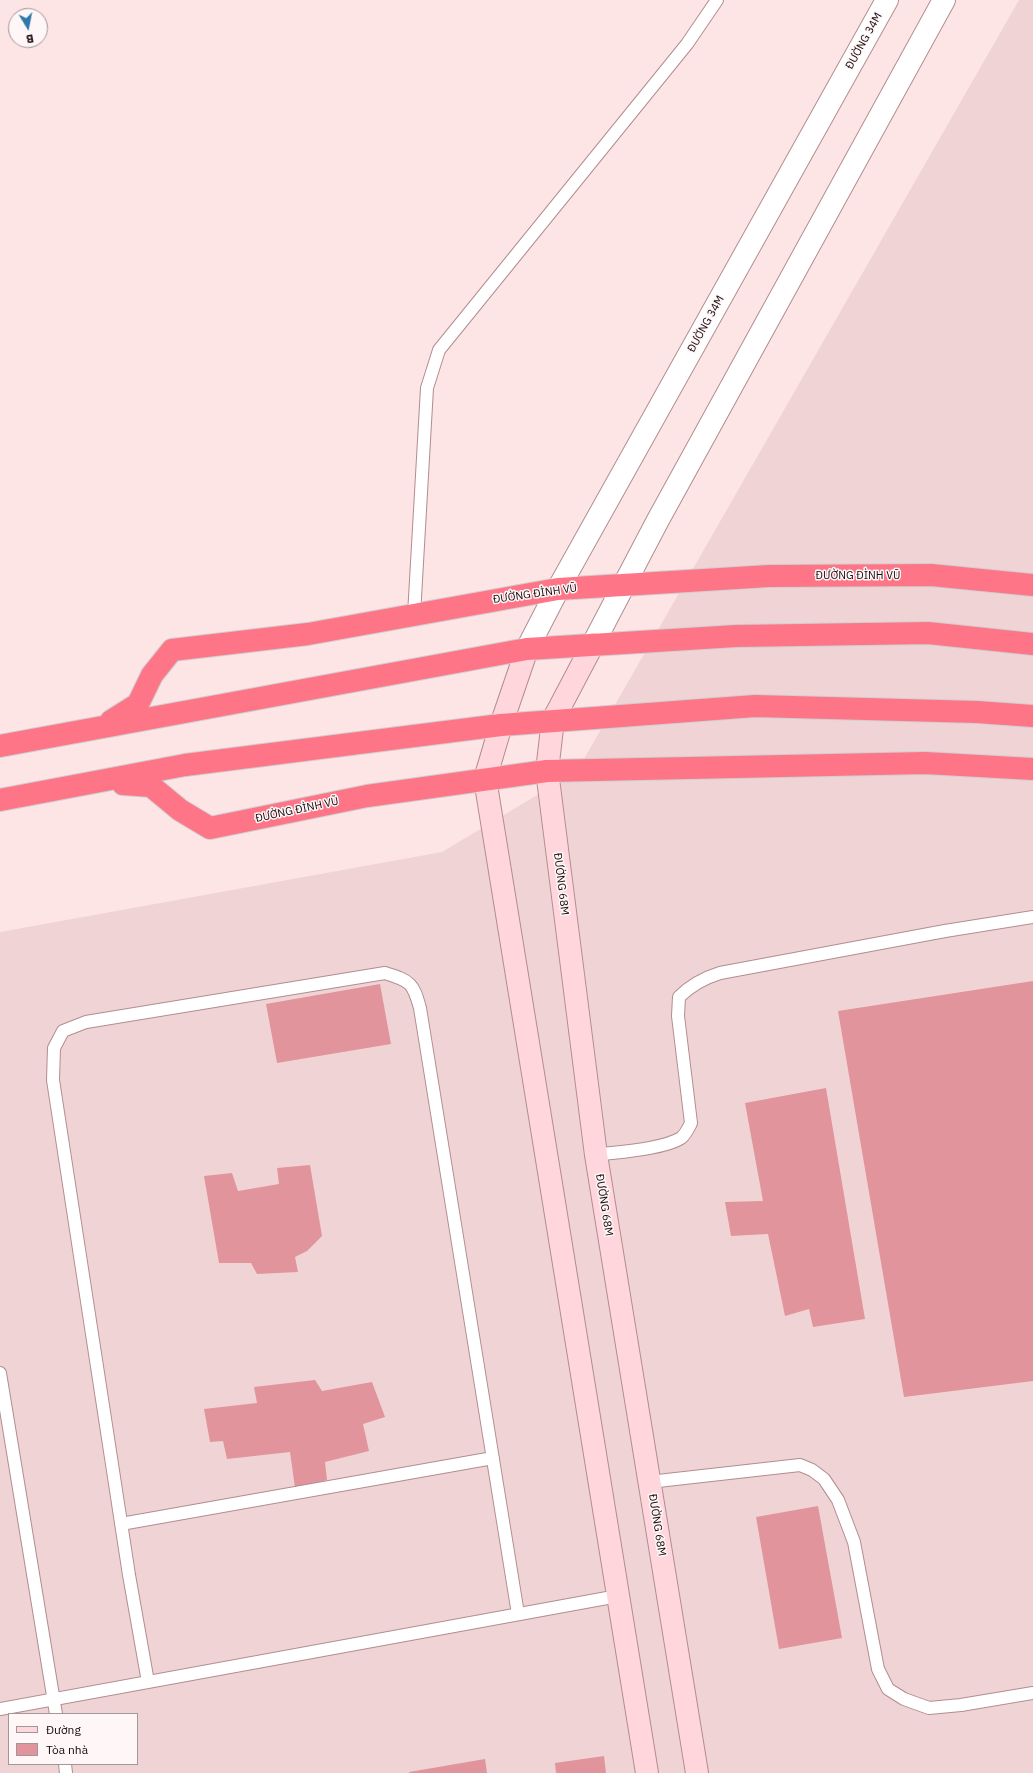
<!DOCTYPE html>
<meta charset="utf-8">
<style>
body{margin:0}
#map{position:relative;width:1033px;height:1773px;overflow:hidden;background:#fde5e6;font-family:"IBM Plex Sans",sans-serif}
canvas{display:block}
.legend{position:absolute;left:8px;top:1713px;width:130px;height:52px;box-sizing:border-box;background:#fff6f7;border:1px solid #a19798;margin:0;padding:5px 7px;list-style:none;font-size:12px;color:#15090a}
.legend li{display:flex;align-items:center;gap:8px;height:20px}
.legend b{width:20px;border:1px solid #a19798}
.north{position:absolute;left:8px;top:8px;width:40px;height:40px;box-sizing:border-box;background:#fff6f7;border:1px solid #a19798;border-radius:50%;rotate:170deg;font-size:11px;font-weight:700;line-height:16px;text-align:center;color:#15090a}
.north::after{content:'';display:block;margin:auto;width:14px;height:18px;background:#2e79ac;clip-path:polygon(50% 0,100% 100%,50% 72%,0 100%)}
</style>
<div id="map">
<canvas width="1033" height="1773"></canvas>
<ul class="legend">
<li><b style="height:5px;background:#ffd6db"></b>Đường</li>
<li><b style="height:11px;background:#e1949b"></b>Tòa nhà</li>
</ul>
<div class="north">B</div>
</div>
<script>
const context = document.querySelector('canvas').getContext('2d');
context.lineJoin = 'round';
function fillPath(path, color) {
  context.fillStyle = color;
  context.fill(path, 'evenodd');
}
function trace(path, color, width, dash) {
  context.strokeStyle = color;
  context.lineWidth = width;
  context.lineCap = dash ? 'butt' : 'round';
  context.setLineDash(dash || []);
  context.stroke(path);
}
function drawText(font, color, halo, rows, align = 'center') {
  context.font = font + ' "IBM Plex Sans",sans-serif';
  context.lineWidth = 3;
  context.setLineDash([]);
  context.textBaseline = 'middle';
  context.strokeStyle = halo;
  context.fillStyle = color;
  for (const [text, x, y, turn = 0] of rows) {
    context.save();
    context.translate(x, y);
    context.rotate((+turn || 0) * Math.PI / 180);
    context.textAlign = isNaN(turn) ? turn : align;
    if (halo) context.strokeText(text, 0, 0);
    context.fillText(text, 0, 0);
    context.restore();
  }
}
fillPath(new Path2D(`
 M1019,0H1033V1773H0V932L442,852L577,771ZM9,1714H137V1764H9Z`), '#f0d4d5');
fillPath(new Path2D(`
 M1033,981V1381L904,1397L838,1011Z
 M380,984L391,1044L277,1063L266,1004Z
 M826,1088L865,1319L813,1327L809,1309L785,1316L768,1234L731,1236L725,1202L763,1201L745,1103Z
 M310,1165L322,1236L307,1251L295,1257L298,1272L257,1274L251,1263H219L204,1176L232,1173L238,1191L279,1184L277,1168Z
 M315,1380L322,1391L372,1382L385,1417L363,1424L369,1451L325,1462L327,1480L295,1488L290,1452L227,1459L223,1441L210,1442L204,1409L257,1403L254,1387Z
 M818,1506L842,1638L779,1649L756,1517Z
 M604,1756L606,1773H556L555,1763Z
 M485,1759L487,1773H409V1772Z`), '#e1949b');
const lane = new Path2D(`
 M414,615L427,388L439,350L687,44L717,0
 M596,1155C617,1152 664,1149 681,1138C686,1134 688,1129 691,1123L678,1016L679,997C691,985 704,978 720,973L945,931L1033,917
 M0,1373L56,1714
 M649,1482L800,1465L812,1470L824,1479L838,1500L854,1542L878,1669L888,1689L904,1699L929,1708L961,1705L1033,1693
 M121,1524L493,1458
 M148,1682L129,1575L53,1080L54,1048L63,1031L86,1022L385,973C411,981 413,983 420,1008L518,1614
 M0,1709L618,1596
 M65,1764L66,1773`);
const street = new Path2D(`
 M593,644L658,520L944,0
 M527,649L558,589L887,0`);
const secondary = new Path2D(`
 M593,644L553,720L547,771L596,1155L697,1773
 M527,649L501,725L485,779L647,1773`);
const highway = new Path2D(`
 M111,721L138,704L152,675L172,650L308,634L558,589L769,576L931,575L1033,585
 M0,746L527,649L736,636L928,633L1033,644
 M123,784L151,786L180,810L210,828L367,796L547,771L925,763L1033,769
 M0,800L185,765L501,725L755,706L977,712L1033,716`);
trace(lane, '#b28d90', 14);
trace(street, '#b28d90', 24);
trace(secondary, '#b28d90', 24);
trace(highway, '#d0cece', 24);
trace(lane, '#fff', 12);
trace(street, '#fff', 22);
trace(secondary, '#ffd6db', 22);
trace(highway, '#fe7588', 22);
drawText('11px', '#15090a', '#fff6f7', [
 ["ĐƯỜNG 34M",864,41,-61],
 ["ĐƯỜNG 34M",706,324,-61],
 ["ĐƯỜNG ĐÌNH VŨ",858,576],
 ["ĐƯỜNG ĐÌNH VŨ",535,594,-8],
 ["ĐƯỜNG ĐÌNH VŨ",297,810,-12],
 ["ĐƯỜNG 68M",561,884,83],
 ["ĐƯỜNG 68M",604,1205,81],
 ["ĐƯỜNG 68M",657,1525,81]
]);
</script>
